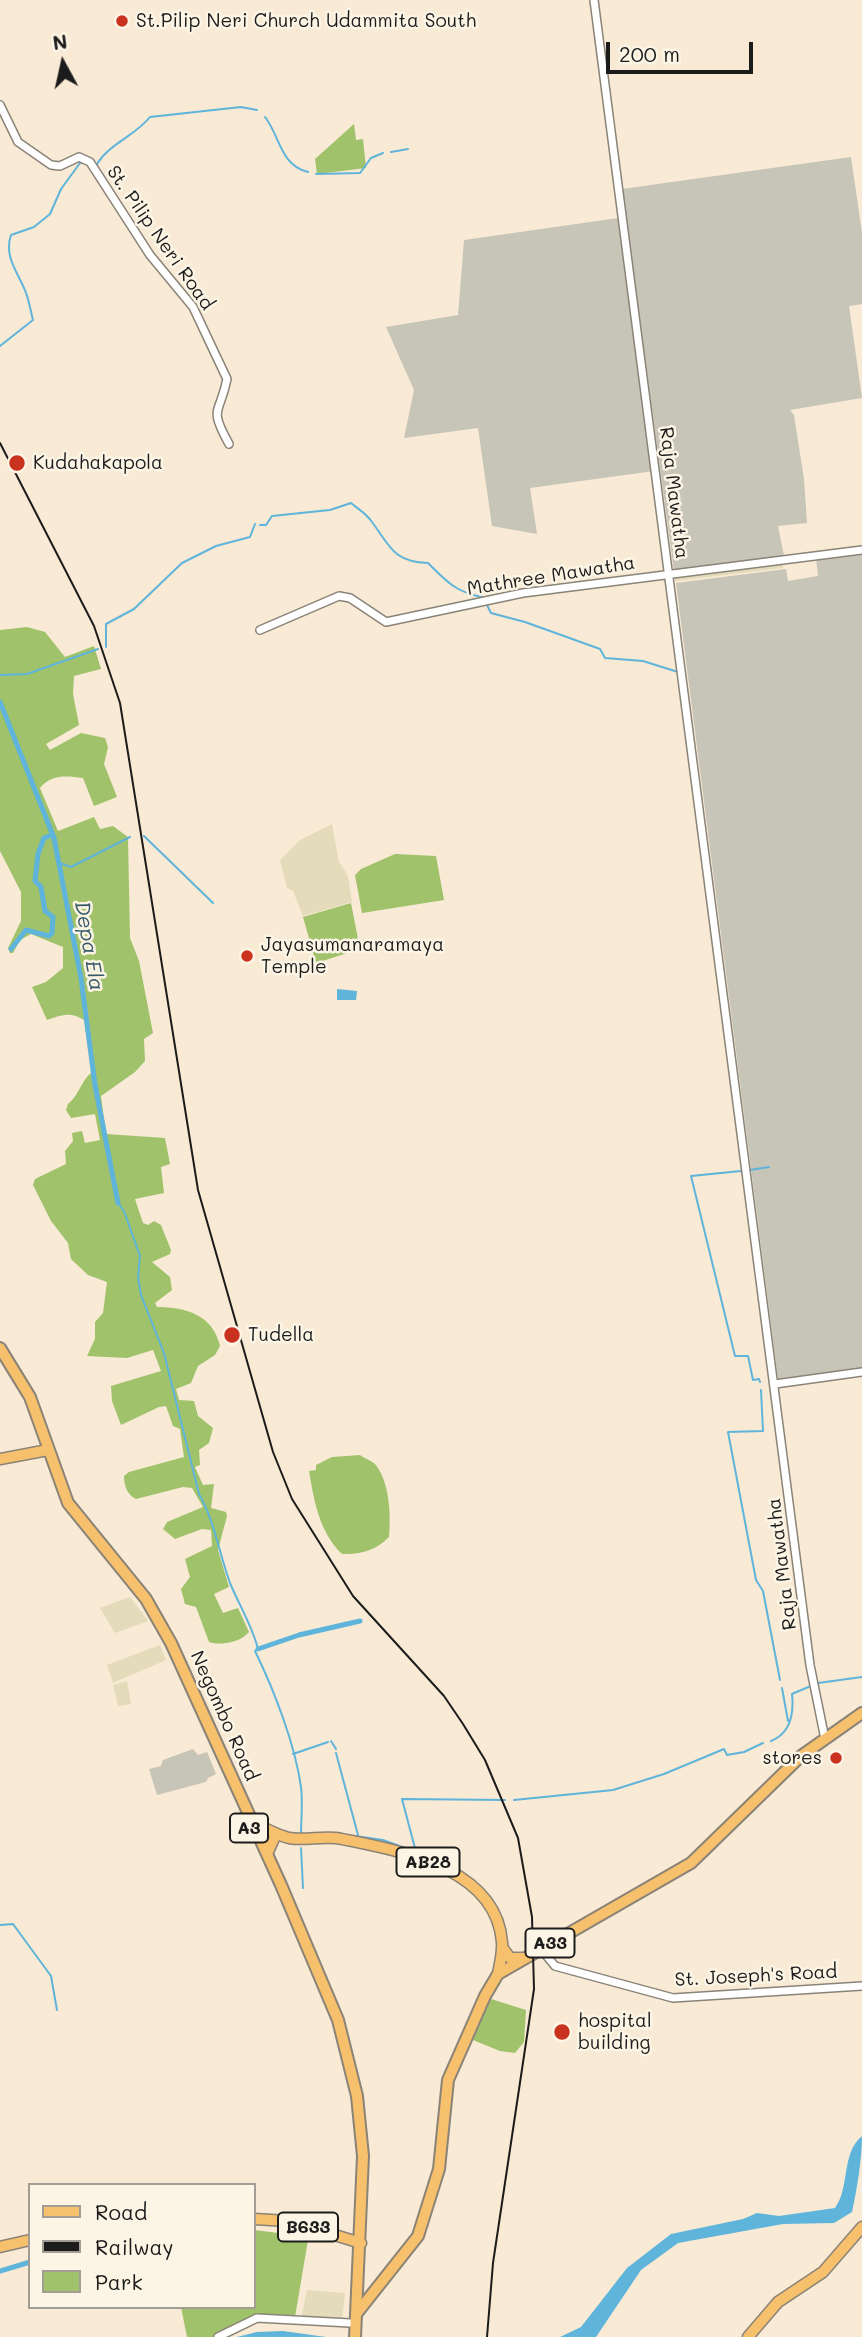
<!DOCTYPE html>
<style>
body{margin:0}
#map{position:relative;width:862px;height:2337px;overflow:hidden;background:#f8ead4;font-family:Mali,sans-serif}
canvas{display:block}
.legend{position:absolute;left:28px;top:2183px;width:228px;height:126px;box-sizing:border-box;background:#fcf5e5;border:2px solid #a29e95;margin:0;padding:9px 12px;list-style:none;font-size:21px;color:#1c1c1c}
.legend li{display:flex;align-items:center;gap:14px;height:35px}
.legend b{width:35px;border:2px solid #a29e95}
.north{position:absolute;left:28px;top:28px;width:70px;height:70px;-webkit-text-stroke:5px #fcf5e5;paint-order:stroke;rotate:352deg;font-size:19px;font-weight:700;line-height:28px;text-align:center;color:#1c1c1c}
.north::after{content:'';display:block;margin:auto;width:24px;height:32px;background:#1c1c1c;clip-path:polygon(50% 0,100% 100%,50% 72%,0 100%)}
.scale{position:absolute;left:606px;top:42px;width:147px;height:32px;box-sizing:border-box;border:4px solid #1c1c1c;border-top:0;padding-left:9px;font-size:21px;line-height:24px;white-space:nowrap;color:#1c1c1c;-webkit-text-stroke:5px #fcf5e5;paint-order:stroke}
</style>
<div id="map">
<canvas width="862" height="2337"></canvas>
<ul class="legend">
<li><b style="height:9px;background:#f7c06c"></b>Road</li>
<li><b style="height:9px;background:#1c1c1c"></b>Railway</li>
<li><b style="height:19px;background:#9fc26b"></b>Park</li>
</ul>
<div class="north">N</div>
<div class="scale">200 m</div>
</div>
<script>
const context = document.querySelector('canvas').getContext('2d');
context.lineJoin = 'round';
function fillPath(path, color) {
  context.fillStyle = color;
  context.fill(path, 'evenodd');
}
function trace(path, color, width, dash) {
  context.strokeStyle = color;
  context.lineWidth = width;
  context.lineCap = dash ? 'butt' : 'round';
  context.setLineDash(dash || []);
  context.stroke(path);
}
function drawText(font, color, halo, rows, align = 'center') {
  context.font = font + ' Mali,sans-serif';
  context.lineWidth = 5;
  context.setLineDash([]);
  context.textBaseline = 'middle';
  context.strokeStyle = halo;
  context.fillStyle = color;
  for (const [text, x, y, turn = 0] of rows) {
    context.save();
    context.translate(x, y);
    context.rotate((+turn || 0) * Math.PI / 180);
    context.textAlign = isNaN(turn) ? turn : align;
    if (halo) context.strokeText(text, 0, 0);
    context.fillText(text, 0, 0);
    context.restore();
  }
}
fillPath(new Path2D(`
 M782,563L783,568L675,581V575Z
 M332,824L339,862L348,876L352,902L303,916L293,891L287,888L280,860L300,840Z
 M130,1597L148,1621L115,1633L100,1608Z
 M160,1645L166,1660L113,1683L107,1665Z
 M127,1681L131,1704L118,1706L113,1685Z
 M307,2290L345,2293L342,2322L301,2319Z`), '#e3dbba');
fillPath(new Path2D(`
 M851,157L862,233V304L849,306L862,398L790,410L794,415L804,479L807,523L778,526L784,556L674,571L622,189Z
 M618,218L654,471L530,488L537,534L492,526L478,428L404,438L414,390L386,327L458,315L464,240Z
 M862,552V1368L778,1379L676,583L786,569L788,581L818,576L816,557Z
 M193,1749L198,1755L207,1752L216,1774L208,1778L206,1782L157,1795L149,1769L161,1766L163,1760Z`), '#c6c5b8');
fillPath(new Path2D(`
 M354,124L356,140L363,139L366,168L317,174L315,159Z
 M27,627L45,632L65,657L94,646L101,669L74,676L73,694L79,725L46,744L50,750L81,733L105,738L108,747L104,764L117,797L94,806L83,778C66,776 52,774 40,788L58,831L94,817L100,829L113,826L128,837L130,938L139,961L153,1033L144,1039L145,1061L135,1072L101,1096L106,1134L165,1138L170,1164L161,1167L164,1193L135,1199L143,1223L148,1225L154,1221L161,1225L171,1250L170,1254L152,1262L170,1277L172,1290L155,1303L157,1307C186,1307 213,1315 220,1346L215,1355L198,1366L191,1383L176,1389L179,1400L194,1401L198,1416L213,1428L209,1443L199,1450L200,1465L195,1467L203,1485L214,1484L211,1508L226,1512L227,1516L218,1550L229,1587L214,1594L223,1613L238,1608L249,1632C241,1642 222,1646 209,1642L196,1607L185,1604L181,1589L190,1577L185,1559L212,1546L211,1530L202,1529L175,1539L163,1529L167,1522L203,1507L192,1488L183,1487L136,1499C127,1495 124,1485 124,1476L129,1472L184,1457L180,1429L173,1426L166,1406L159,1407L121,1425L112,1401L111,1386L161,1371L153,1350L127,1358L87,1356L95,1339V1322L103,1313L107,1282L88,1275L71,1259L68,1243L51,1221L33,1185L35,1179L66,1164L65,1151L73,1141L72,1133L82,1131L85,1143L100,1140L95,1114L71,1118L66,1110L68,1104C80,1094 80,1082 92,1072L84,1020C71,1011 61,1015 47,1020L32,987L46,982L63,968V947L31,934L20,940L13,953H10L8,948L21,921V892L0,851V630Z
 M395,854L436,856L444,900L362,913L355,875L361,869Z
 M351,903L360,949L316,963L303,917Z
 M360,1455C364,1458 372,1461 375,1464C390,1482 391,1516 389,1537C376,1550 361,1555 342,1554C319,1532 314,1500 309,1471L316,1470V1465L332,1457Z
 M491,1999L526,2010L524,2042L515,2053L500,2051L473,2040Z
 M254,2230L303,2236L308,2240L295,2317L272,2315L220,2337H187L181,2307H254Z`), '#9fc26b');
fillPath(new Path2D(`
 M337,989L357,991L356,1000H337Z
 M862,2136C862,2159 857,2189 852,2212L834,2223L783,2224L678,2243L641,2270L596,2337H560L581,2327L627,2268L671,2234L743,2219L757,2213L779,2216L835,2208C850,2188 841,2153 862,2136Z
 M283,2331L326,2337H237L257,2332Z`), '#5fb4db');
trace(new Path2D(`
 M265,117C280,136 280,165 308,172
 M391,152L408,149
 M97,164C110,143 135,136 150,117L241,107L257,110
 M316,174L360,173L371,158L383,153
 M0,346L33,320C30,309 29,298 24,288C16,270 4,255 11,235L34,227L50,214L61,189L80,163H85
 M260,525H266L272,516L330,510L351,503C358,509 367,514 372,522C390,546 393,562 428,563C447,582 456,592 482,597
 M487,605L491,613L525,622L600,649L605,658L643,661L678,672
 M106,647V624L134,609L182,563L216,546L250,537L255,524
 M0,675L27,674L98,649
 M144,836L213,903
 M60,863L71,867L130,837
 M750,1170L769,1167
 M741,1171L691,1176L735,1356H748L753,1380L759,1379L760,1382
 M118,1203L124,1211L140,1256L138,1277L141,1295L164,1353L199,1494C215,1522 219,1553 230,1583C239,1605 252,1625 258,1649L255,1651C274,1690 295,1744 301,1787C303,1802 301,1820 301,1836
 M761,1390L763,1431L728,1432L756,1580L763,1591L780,1680
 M818,1683L862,1677
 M782,1688L788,1721
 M331,1741L336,1749
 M771,1741C791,1733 794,1713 792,1694L813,1685
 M336,1753L358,1835
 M293,1754L328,1742
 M514,1800L613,1790L664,1774L724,1749L727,1755L744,1752L763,1743
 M355,1836L383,1840L416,1852L402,1799L505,1800
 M301,1848L303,1888
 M0,1925L13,1924L51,1976L57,2010`), '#5fb4db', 2);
trace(new Path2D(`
 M0,702L54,838L81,978L95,1085L118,1203
 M11,949L26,930L49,936L52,933L53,917L45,911L41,887L35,881L38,854L44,838L52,835
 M258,1649L299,1635L360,1621
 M0,2271L30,2262`), '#5fb4db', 5);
const minor = new Path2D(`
 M594,0L810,1665L825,1739
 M0,105L18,142L51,165L60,166L79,157L90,162L150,255L193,307L227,379C220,415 208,406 229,444
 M260,630L339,596L350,598L386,622L523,593L862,550
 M775,1384L862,1372
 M540,1948L555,1966L673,1998L862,1986
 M218,2337L257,2318L350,2323`);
const major = new Path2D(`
 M0,1459L48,1450
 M254,1824C266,1828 276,1835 289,1838C306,1841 325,1835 342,1839C400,1851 496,1867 502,1942C503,1952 500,1963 498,1974
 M267,1854L276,1834
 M502,1947L510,1958H523
 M254,2219L288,2221L361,2243
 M0,2247L30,2240
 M748,2337L778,2302L823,2272L862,2227`);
const highway = new Path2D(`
 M0,1348L30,1397L68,1503L146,1599L171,1643L281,1885L338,2020L357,2096L363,2156L355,2337
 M357,2313L418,2236L439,2169L448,2080L485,1996L498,1974L691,1863L801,1756L862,1713`);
trace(minor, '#8a8378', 10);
trace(major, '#8a8378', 13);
trace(highway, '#8a8378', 14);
trace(minor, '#fff', 7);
trace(major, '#f7c06c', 10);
trace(highway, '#f7c06c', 10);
trace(new Path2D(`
 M0,443L94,626L120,703L198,1190L273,1452L292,1499L353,1596L444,1696L463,1724L485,1760L518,1838L532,1917L534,1989L493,2263L487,2337`), '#1c1c1c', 2);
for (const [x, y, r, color] of [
 [122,21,7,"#c8321e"],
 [17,463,9,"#c8321e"],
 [247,956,7,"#c8321e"],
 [232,1335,9,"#c8321e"],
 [836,1758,7,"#c8321e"],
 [562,2032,9,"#c8321e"]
]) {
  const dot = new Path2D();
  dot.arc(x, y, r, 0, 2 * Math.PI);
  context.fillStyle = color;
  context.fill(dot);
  trace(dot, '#fcf5e5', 2.5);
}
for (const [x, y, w] of [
 [249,1828,38],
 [428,1862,63],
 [550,1943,49],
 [308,2227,60]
]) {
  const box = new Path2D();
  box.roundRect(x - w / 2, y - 14.5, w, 29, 5);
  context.fillStyle = '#fcf5e5';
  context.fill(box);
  trace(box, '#1c1c1c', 2);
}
drawText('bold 18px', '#1c1c1c', null, [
 ["A3",249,1828],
 ["AB28",428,1862],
 ["A33",550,1943],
 ["B633",308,2227]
]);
drawText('19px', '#1c1c1c', '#fcf5e5', [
 ["St.Pilip Neri Church Udammita South",136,21],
 ["Kudahakapola",33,463],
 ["Jayasumanaramaya",261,945],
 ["Temple",261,967],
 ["Tudella",248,1335],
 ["stores",822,1758,"right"],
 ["hospital",578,2021],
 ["building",578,2043]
], 'left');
drawText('19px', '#1c1c1c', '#fcf5e5', [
 ["St. Pilip Neri Road",160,238,55],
 ["Raja Mawatha",674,493,83],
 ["Mathree Mawatha",551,576,-9],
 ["Raja Mawatha",782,1564,-97],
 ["Negombo Road",224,1716,66],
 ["St. Joseph's Road",756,1976,-3]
]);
drawText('italic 21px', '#375968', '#fcf5e5', [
 ["Depa Ela",89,946,80]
]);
</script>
